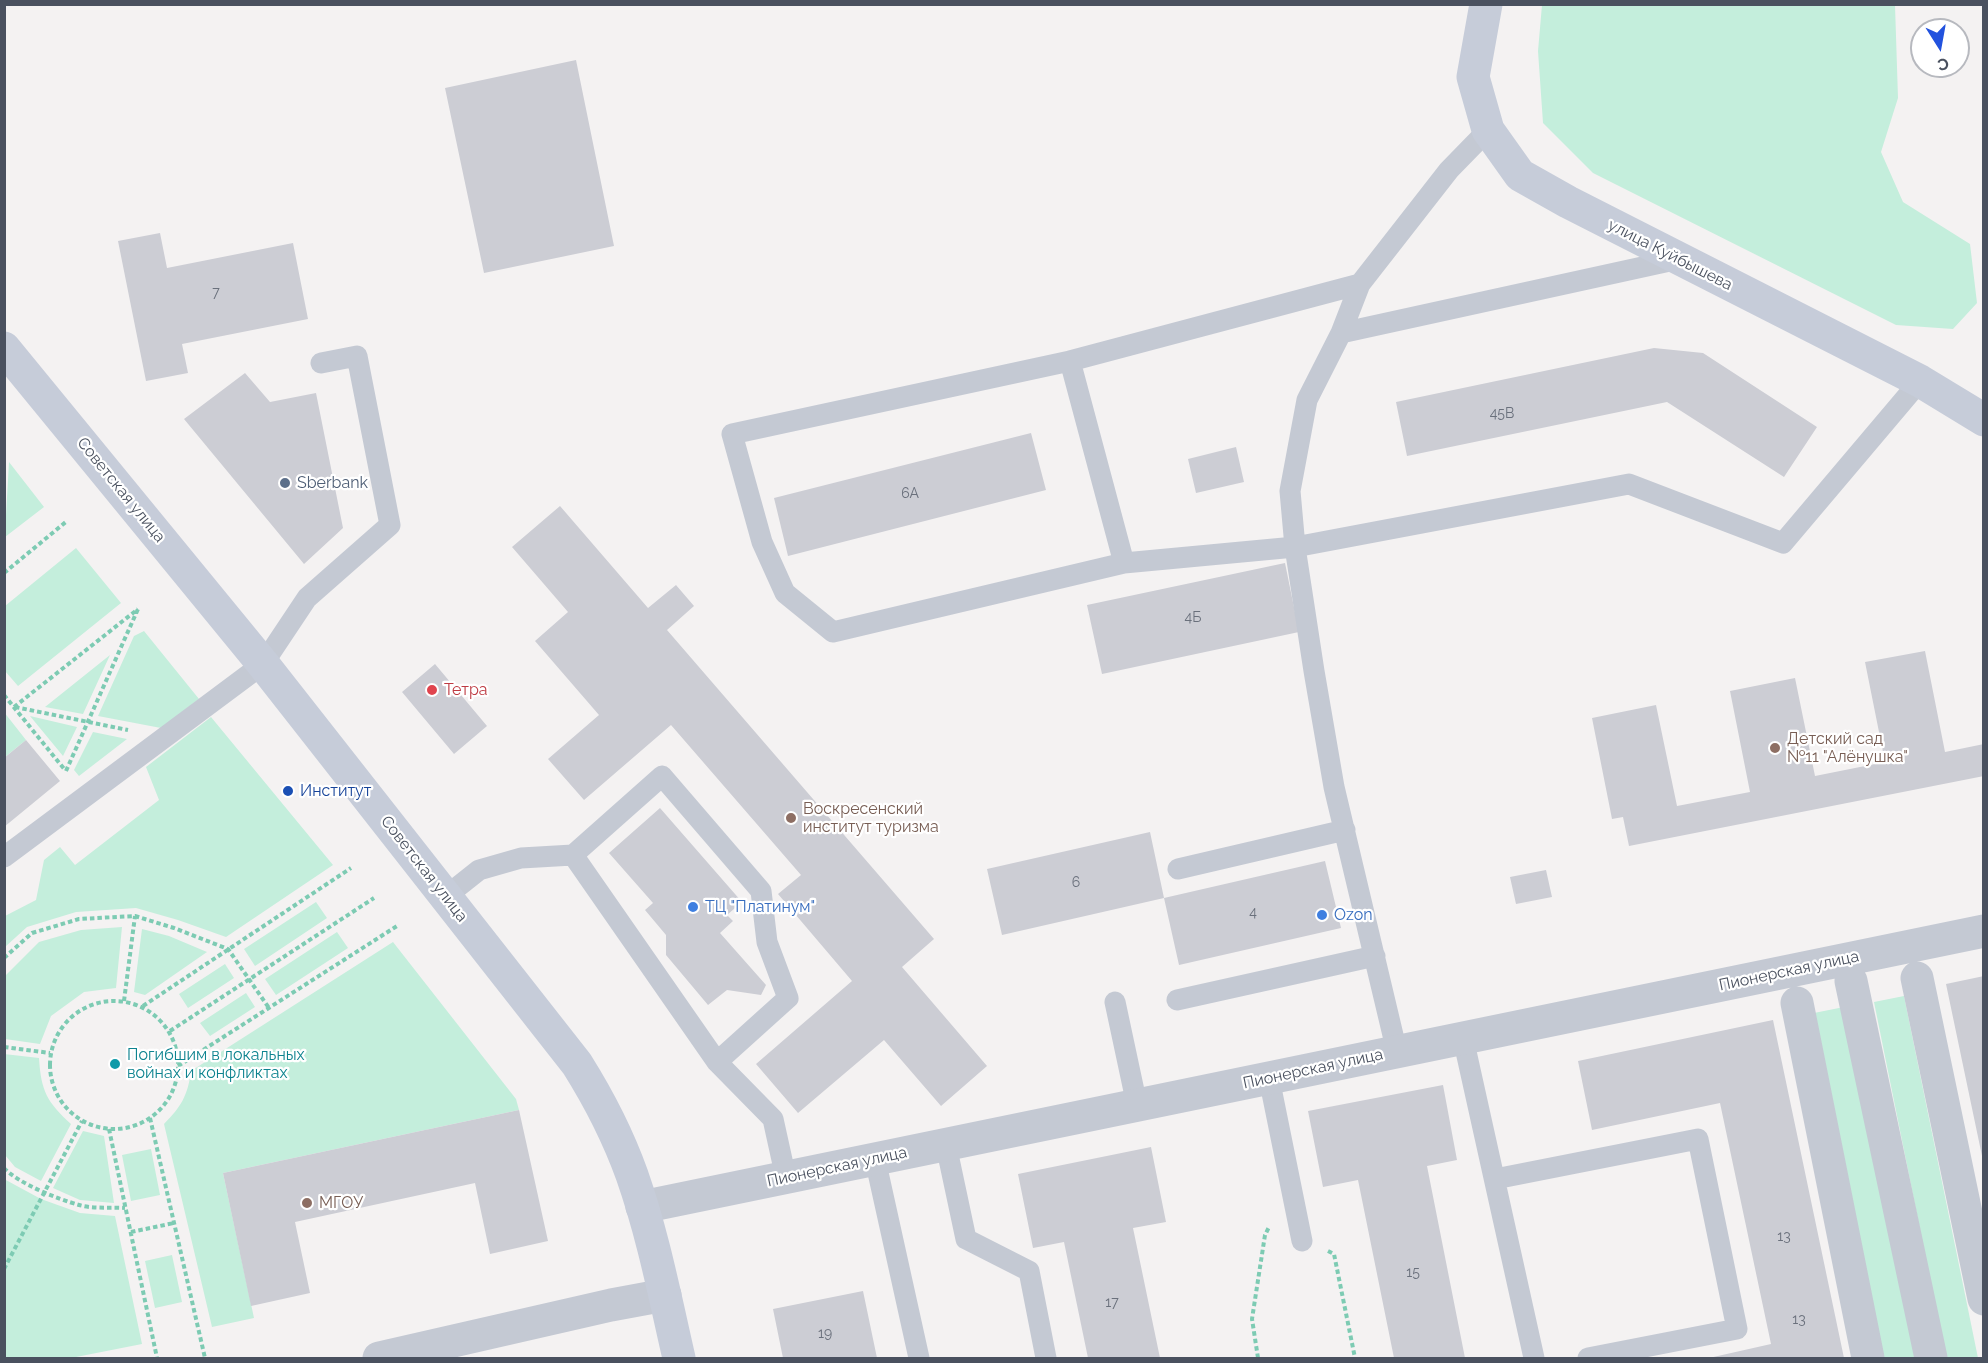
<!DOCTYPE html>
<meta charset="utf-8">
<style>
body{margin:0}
#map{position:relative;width:1988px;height:1363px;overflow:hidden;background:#f4f2f2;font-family:Raleway,sans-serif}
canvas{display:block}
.frame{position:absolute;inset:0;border:6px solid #4a515f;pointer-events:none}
.north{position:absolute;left:1910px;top:18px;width:60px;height:60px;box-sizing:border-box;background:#fff;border:2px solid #b7b9bf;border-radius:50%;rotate:169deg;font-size:16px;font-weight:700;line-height:24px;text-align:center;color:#4a515f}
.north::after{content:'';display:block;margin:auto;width:21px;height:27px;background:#2252de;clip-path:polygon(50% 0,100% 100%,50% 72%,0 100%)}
</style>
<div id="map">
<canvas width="1988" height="1363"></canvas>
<div class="frame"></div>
<div class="north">С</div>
</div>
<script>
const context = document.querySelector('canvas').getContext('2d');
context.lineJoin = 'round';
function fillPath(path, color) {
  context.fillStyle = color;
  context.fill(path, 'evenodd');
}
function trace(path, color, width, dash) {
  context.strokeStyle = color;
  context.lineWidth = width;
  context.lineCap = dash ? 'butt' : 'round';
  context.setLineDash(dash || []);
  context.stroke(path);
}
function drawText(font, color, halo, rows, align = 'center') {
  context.font = font + ' Raleway,sans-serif';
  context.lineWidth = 4.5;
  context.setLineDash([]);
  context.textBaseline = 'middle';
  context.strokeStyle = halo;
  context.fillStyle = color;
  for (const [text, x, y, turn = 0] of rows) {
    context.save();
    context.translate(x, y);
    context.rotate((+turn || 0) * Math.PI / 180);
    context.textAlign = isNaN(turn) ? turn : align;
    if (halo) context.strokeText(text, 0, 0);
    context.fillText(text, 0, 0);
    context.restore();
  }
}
fillPath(new Path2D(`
 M1542,5H1895L1898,98L1881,152L1903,202L1970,244L1977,303L1953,329L1896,325L1593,173L1543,123L1538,51Z
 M9,462L44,507L5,537V533Z
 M76,548L121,603L18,686L5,671V606Z
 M144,631L199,699L161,728L98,716L134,636Z
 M110,655L83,714L45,707Z
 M4,712L26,740L5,757H4Z
 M30,716L77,727L63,756Z
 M211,717L333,865L226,937L178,920L136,908L76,912L27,927L5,947V916L36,900L44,860L60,847L75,865L159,800L146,767Z
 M93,732L127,739L79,776L74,770Z
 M316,902L327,918L255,966L244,949Z
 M122,927L116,988L84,992L51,1016L40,1044L5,1039V976L39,942L81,930Z
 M142,929L169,936L207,952L145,995L134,992Z
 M337,932L348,948L276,995L265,979Z
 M393,942L516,1099L519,1110L223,1173L254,1318L212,1327L164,1124C181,1107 188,1095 191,1071Z
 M225,964L234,978L188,1008L179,994Z
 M246,993L255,1007L210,1036L200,1023Z
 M1904,996L1978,1358H1946L1874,1002Z
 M1844,1007L1915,1358H1884L1814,1013Z
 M4,1054L39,1058C41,1091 47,1102 71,1124L41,1181L15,1167L5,1155Z
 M83,1131L104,1136L114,1203L80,1200L53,1188Z
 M151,1149L160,1195L131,1201L122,1155Z
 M4,1179L41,1199L80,1213L115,1216L142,1344L71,1358H5Z
 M172,1255L182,1302L155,1308L145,1261Z`), '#c4eedc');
fillPath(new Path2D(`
 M576,60L614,246L484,273L445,88Z
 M160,233L167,268L293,243L308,319L182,344L188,373L146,381L118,241Z
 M1654,348L1703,353L1817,427L1784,477L1667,402L1407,456L1396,402Z
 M245,373L270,402L316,393L343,528L304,564L184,419Z
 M1031,433L1046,490L788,556L774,498Z
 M1236,447L1244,482L1196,493L1188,459Z
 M560,506L648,608L676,585L694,606L667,630L934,939L902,967L987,1066L941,1106L884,1040L798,1113L756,1064L852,981L778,894L801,875L671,725L584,800L548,759L599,715L535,641L568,612L512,547Z
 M1285,563L1299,632L1102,674L1087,605Z
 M1925,651L1945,752L1984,744V776L1629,846L1623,817L1612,819L1592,718L1656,705L1677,806L1750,792L1730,691L1795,678L1815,776L1885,762L1865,662Z
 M435,664L487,726L454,754L402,692Z
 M26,740L60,781L4,827V758Z
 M660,808L742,902L727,915L733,921L720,933L766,985L761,995L727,990L708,1005L666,955V935L645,910L653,903L609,853Z
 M1150,832L1164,898L1002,935L987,869Z
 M1325,861L1341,928L1179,965L1164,898Z
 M1546,870L1552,897L1516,904L1510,877Z
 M1984,976V1156H1982L1946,984Z
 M1773,1020L1844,1358H1709L1771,1344L1720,1103L1592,1130L1578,1061Z
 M1443,1085L1457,1160L1427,1166L1465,1358H1394L1358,1180L1323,1187L1308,1111Z
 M519,1110L548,1241L490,1254L475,1183L295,1222L310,1293L251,1306L223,1173Z
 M1151,1147L1166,1222L1133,1228L1160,1358H1088L1064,1242L1033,1248L1018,1174Z
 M863,1291L877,1358H783L773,1309Z`), '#cccdd4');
trace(new Path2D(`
 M4,573L67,521
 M4,695L65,770
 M14,707L138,609
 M15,707L128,730
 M66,771L138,609
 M4,958L32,933L79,919L135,916L174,928L228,949L269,1008
 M50 1065a64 64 0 1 1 128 0a64 64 0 1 1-128 0Z
 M124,1001L135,916
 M143,1006L351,868
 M170,1031L374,898
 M4,1047L50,1053
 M178,1066L397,926
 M150,1118L205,1358
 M109,1129L157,1358
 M4,1168C19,1184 58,1199 79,1205C93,1209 111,1207 125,1208
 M131,1232L174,1223
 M1328,1251L1334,1254L1355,1358
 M4,1269L82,1121
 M1258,1358L1252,1319L1265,1235L1269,1227`), '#7dcbb3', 4, [4.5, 3]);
trace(new Path2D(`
 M1360,284L1070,361L732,434L762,542L785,593L833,632L1124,563L1295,547L1629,484L1783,543L1920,381
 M1341,333L1679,259
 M1070,361L1124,563
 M573,855L662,776L761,891L767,942L788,998L717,1062
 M4,857L263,664L307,598L390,525L357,356L321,363
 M1178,869L1345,830
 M445,897L479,870L521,858L573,855L717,1062L773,1119L786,1178
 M1177,1000L1375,956
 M1115,1002L1137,1105
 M1463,1038L1534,1358
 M1397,1052L1334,787L1314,671L1295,547L1290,491L1307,400L1341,333L1360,284L1449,170L1488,130
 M1269,1078L1302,1241
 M946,1145L966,1239L1029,1271L1046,1358
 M875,1159L919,1358
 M1495,1179L1698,1139L1737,1329L1588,1358`), '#c4c9d3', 21);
trace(new Path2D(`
 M1917,978L1984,1299
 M1851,981L1931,1358
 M1797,1003L1868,1358
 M642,1207L1984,931
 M379,1358L611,1305L665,1295`), '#c4c9d3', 33);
trace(new Path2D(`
 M1486,4L1473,77L1488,130L1520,175L1568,202L1920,381L1984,420
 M4,348L263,664L577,1064C599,1099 618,1136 632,1175C653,1235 665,1297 679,1358`), '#c6ccd9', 33);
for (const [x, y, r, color] of [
 [285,483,6,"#5c6f8a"],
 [432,690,6,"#e0444e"],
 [1775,748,6,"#8d6e63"],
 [288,791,6,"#1a4fb4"],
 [791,818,6,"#8d6e63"],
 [693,907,6,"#3f7fe0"],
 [1322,915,6,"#3f7fe0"],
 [115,1064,6,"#0f9aa8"],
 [307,1203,6,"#8d6e63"]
]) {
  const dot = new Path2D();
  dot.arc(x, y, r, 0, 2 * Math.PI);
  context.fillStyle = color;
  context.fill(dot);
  trace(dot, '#fff', 2);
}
drawText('14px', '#6a707c', null, [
 ["7",216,293],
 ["45В",1502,414],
 ["6А",910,494],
 ["4Б",1193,618],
 ["6",1076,883],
 ["4",1253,913],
 ["13",1784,1237],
 ["15",1413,1273],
 ["17",1112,1303],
 ["13",1799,1320],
 ["19",825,1334]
]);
drawText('16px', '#4a515f', '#fff', [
 ["улица Куйбышева",1670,255,27],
 ["Советская улица",121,490,51],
 ["Советская улица",424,869,52],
 ["Пионерская улица",1789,971,-12],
 ["Пионерская улица",1313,1069,-12],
 ["Пионерская улица",837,1167,-12]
]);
drawText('16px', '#4e5e75', '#fff', [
 ["Sberbank",297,483]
], 'left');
drawText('16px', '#be3a42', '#fff', [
 ["Тетра",444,690]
], 'left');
drawText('16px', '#785e54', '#fff', [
 ["Детский сад",1787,739],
 ["№11 \"Алёнушка\"",1787,757],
 ["Воскресенский",803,809],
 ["институт туризма",803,827],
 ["МГОУ",319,1203]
], 'left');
drawText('16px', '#164399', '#fff', [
 ["Институт",300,791]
], 'left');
drawText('16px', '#366cbe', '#fff', [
 ["ТЦ \"Платинум\"",705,907],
 ["Ozon",1334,915]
], 'left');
drawText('16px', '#0d838f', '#fff', [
 ["Погибшим в локальных",127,1055],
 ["войнах и конфликтах",127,1073]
], 'left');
</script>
